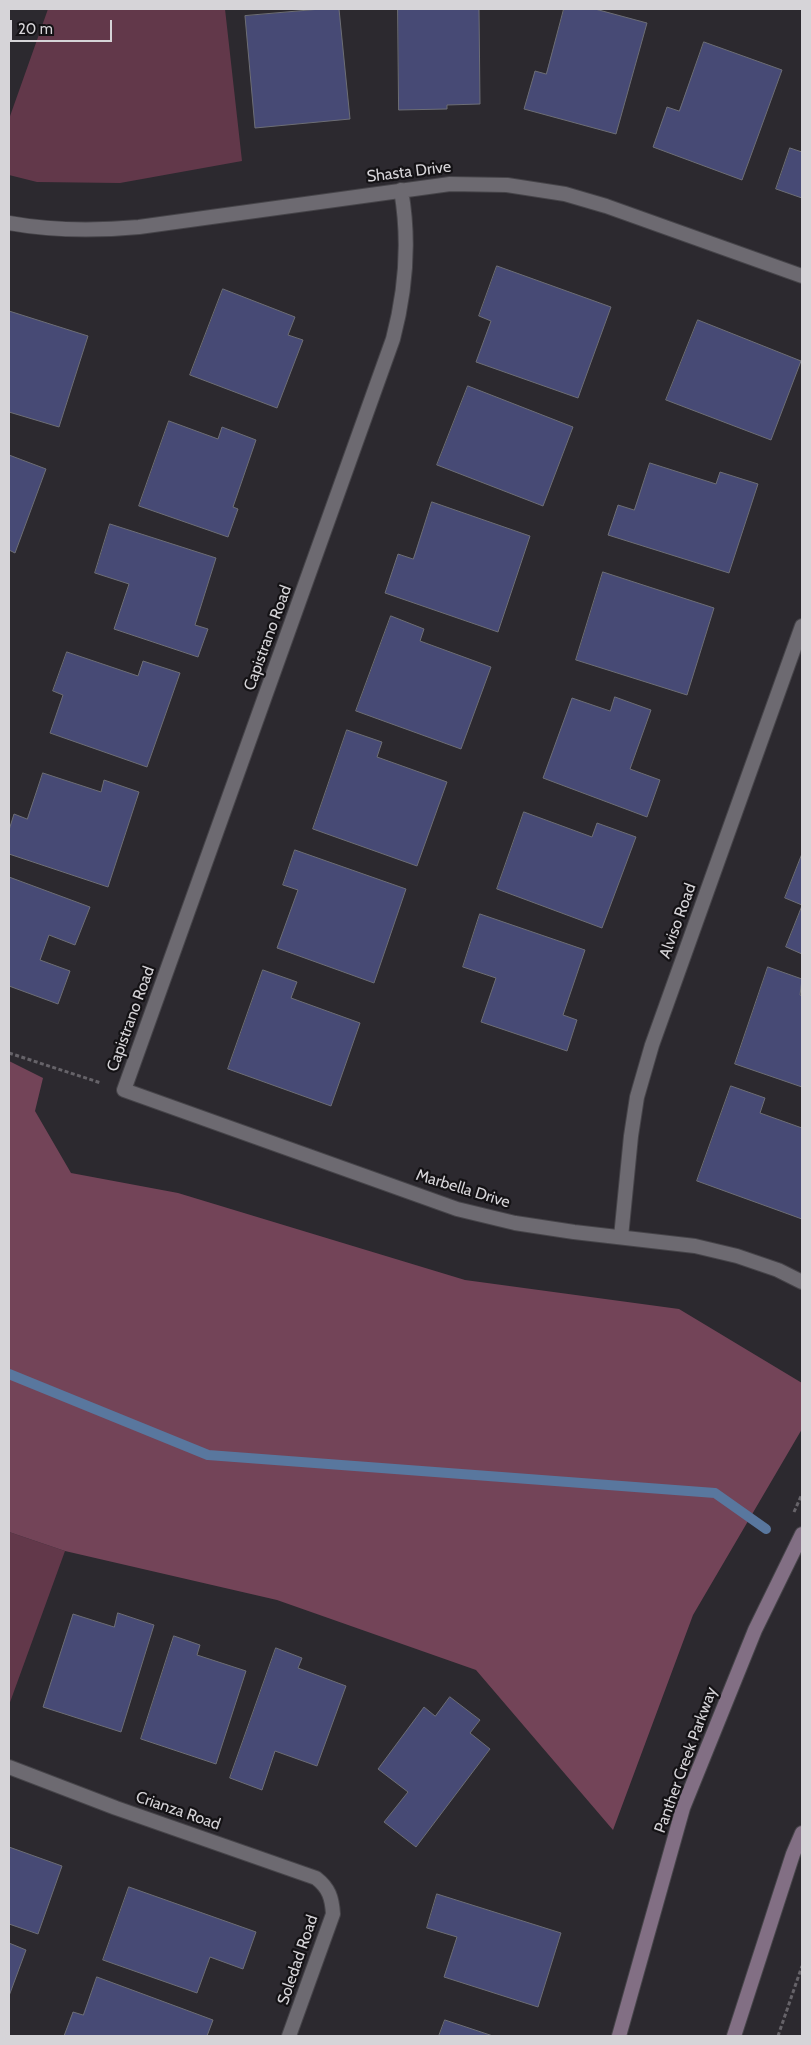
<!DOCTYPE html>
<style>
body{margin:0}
#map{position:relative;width:811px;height:2045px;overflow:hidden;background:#2c292f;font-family:Cabin,sans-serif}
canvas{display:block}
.frame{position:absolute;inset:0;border:10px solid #d6d4d8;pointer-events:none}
.scale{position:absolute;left:10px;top:20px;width:102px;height:22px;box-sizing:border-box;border:2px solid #d6d4d8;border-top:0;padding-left:6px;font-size:15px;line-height:18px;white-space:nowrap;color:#d6d4d8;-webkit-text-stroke:4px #141215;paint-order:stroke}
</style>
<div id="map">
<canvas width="811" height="2045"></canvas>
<div class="frame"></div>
<div class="scale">20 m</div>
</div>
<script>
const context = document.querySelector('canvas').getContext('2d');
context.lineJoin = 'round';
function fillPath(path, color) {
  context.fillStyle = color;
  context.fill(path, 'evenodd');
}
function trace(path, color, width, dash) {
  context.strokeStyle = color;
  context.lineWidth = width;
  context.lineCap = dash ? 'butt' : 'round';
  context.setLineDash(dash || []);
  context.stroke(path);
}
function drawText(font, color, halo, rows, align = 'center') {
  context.font = font + ' Cabin,sans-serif';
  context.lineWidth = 4.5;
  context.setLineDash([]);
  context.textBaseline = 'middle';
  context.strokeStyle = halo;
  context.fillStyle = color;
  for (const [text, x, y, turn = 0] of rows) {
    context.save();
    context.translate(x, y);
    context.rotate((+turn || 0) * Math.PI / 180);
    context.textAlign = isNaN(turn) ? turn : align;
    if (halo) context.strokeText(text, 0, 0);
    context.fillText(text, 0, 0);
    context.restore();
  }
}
fillPath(new Path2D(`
 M48,9H225L242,161L120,183L37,182L9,175V119Z
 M9,1532L65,1551L9,1705Z`), '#62384a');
fillPath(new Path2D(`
 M9,1061L43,1078L35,1111L71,1173L178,1193L465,1280L679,1309L802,1383V1429L693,1615L613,1830L476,1670L277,1600L65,1551L9,1532Z`), '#734458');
trace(new Path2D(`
 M9,1374L208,1455L715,1493L766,1529`), '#59779e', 10);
const building = new Path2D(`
 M321,9H339L350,119L255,128L245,16Z
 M398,9H479L480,104L447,105V109L399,110Z
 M564,9H595L647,23L616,134L524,109L535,71L546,74Z
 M704,42L782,70L742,180L653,147L667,107L679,111Z
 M790,148L802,152V198L776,189Z
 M497,266L611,307L578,398L476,362L491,321L479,316Z
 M223,289L295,317L288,335L303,340L277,408L190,375Z
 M9,311L88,336L59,427L9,412Z
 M698,320L801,361L771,440L666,400Z
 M468,386L573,427L543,506L437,465Z
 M169,421L218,439L222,427L256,440L233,507L238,509L228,537L139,506Z
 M9,455L46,469L15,553L9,550Z
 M650,463L716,484L720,472L758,484L729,573L608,535L618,505L634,510Z
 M432,502L530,536L498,632L385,593L398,554L413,559Z
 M110,524L216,558L195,625L208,629L198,657L114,629L129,584L95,573Z
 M603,572L714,608L687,695L576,660Z
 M391,616L424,629L420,641L491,667L461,749L356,711Z
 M67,652L138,676L143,661L180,673L147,767L50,733L63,695L53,691Z
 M615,697L651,710L630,769L660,780L647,817L543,778L572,698L610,711Z
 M347,730L382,742L377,757L447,782L417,866L313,829Z
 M43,773L101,792L104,780L139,792L108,887L9,854V830L14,814L27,819Z
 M524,812L592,837L597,823L636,837L602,928L497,889Z
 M295,850L406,889L374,983L277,948L298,890L283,885Z
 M802,854V905L785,898Z
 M9,877L90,907L75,945L49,935L40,960L70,971L58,1004L9,986Z
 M802,906V954L786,947Z
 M480,914L585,950L563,1015L577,1020L567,1051L481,1022L496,978L463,967Z
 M768,967L802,979L800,995L802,996V1087L735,1064Z
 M263,970L297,982L291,998L360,1023L331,1106L228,1069Z
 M731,1086L765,1098L760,1113L802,1128V1219L697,1181Z
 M118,1613L154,1625L121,1732L43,1707L73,1614L114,1627Z
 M174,1636L200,1645L197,1655L246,1671L216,1764L141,1739Z
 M276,1648L302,1658L298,1668L346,1686L317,1766L275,1751L262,1790L230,1778Z
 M450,1697L480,1720L470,1733L490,1749L416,1847L384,1822L408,1792L378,1769L424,1707L435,1716Z
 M9,1847L62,1866L38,1934L9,1924Z
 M129,1887L256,1932L243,1969L210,1957L197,1993L103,1960Z
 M437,1894L561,1933L538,2007L444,1977L457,1937L427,1928Z
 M9,1943L26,1950L9,1996Z
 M97,1977L213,2020L207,2036H64L73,2012L83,2015Z
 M445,2020L493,2036H439Z`);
fillPath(building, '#474a75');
trace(building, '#6d6e75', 1);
const minor = new Path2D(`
 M401,190C410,241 406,290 393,339L124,1090L457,1209L515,1223L574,1232L695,1246L737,1256L778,1270L802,1282
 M9,223C53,231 95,231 139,227L450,184L507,185L565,194L606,206L802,276
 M621,1237L631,1136L637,1097L652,1045L802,626
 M9,1767L116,1808L316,1878C329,1888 332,1898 333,1914L289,2036`);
const secondary = new Path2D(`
 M619,2036L683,1808L755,1630L802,1534
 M734,2036L793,1854L802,1833`);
trace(minor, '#464449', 16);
trace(secondary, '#464449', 16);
trace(new Path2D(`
 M9,1053L101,1083
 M794,1512L802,1494
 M778,2036L802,1966`), '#666369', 3, [4, 2.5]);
trace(minor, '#6d6a71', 14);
trace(secondary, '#826f84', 14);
drawText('16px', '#d6d4d8', '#141215', [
 ["Shasta Drive",409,172,-7],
 ["Capistrano Road",268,638,-70],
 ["Alviso Road",678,921,-70],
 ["Capistrano Road",131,1019,-70],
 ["Marbella Drive",463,1189,17],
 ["Panther Creek Parkway",686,1760,-70],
 ["Crianza Road",178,1811,19],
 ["Soledad Road",298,1960,-71]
]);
</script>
